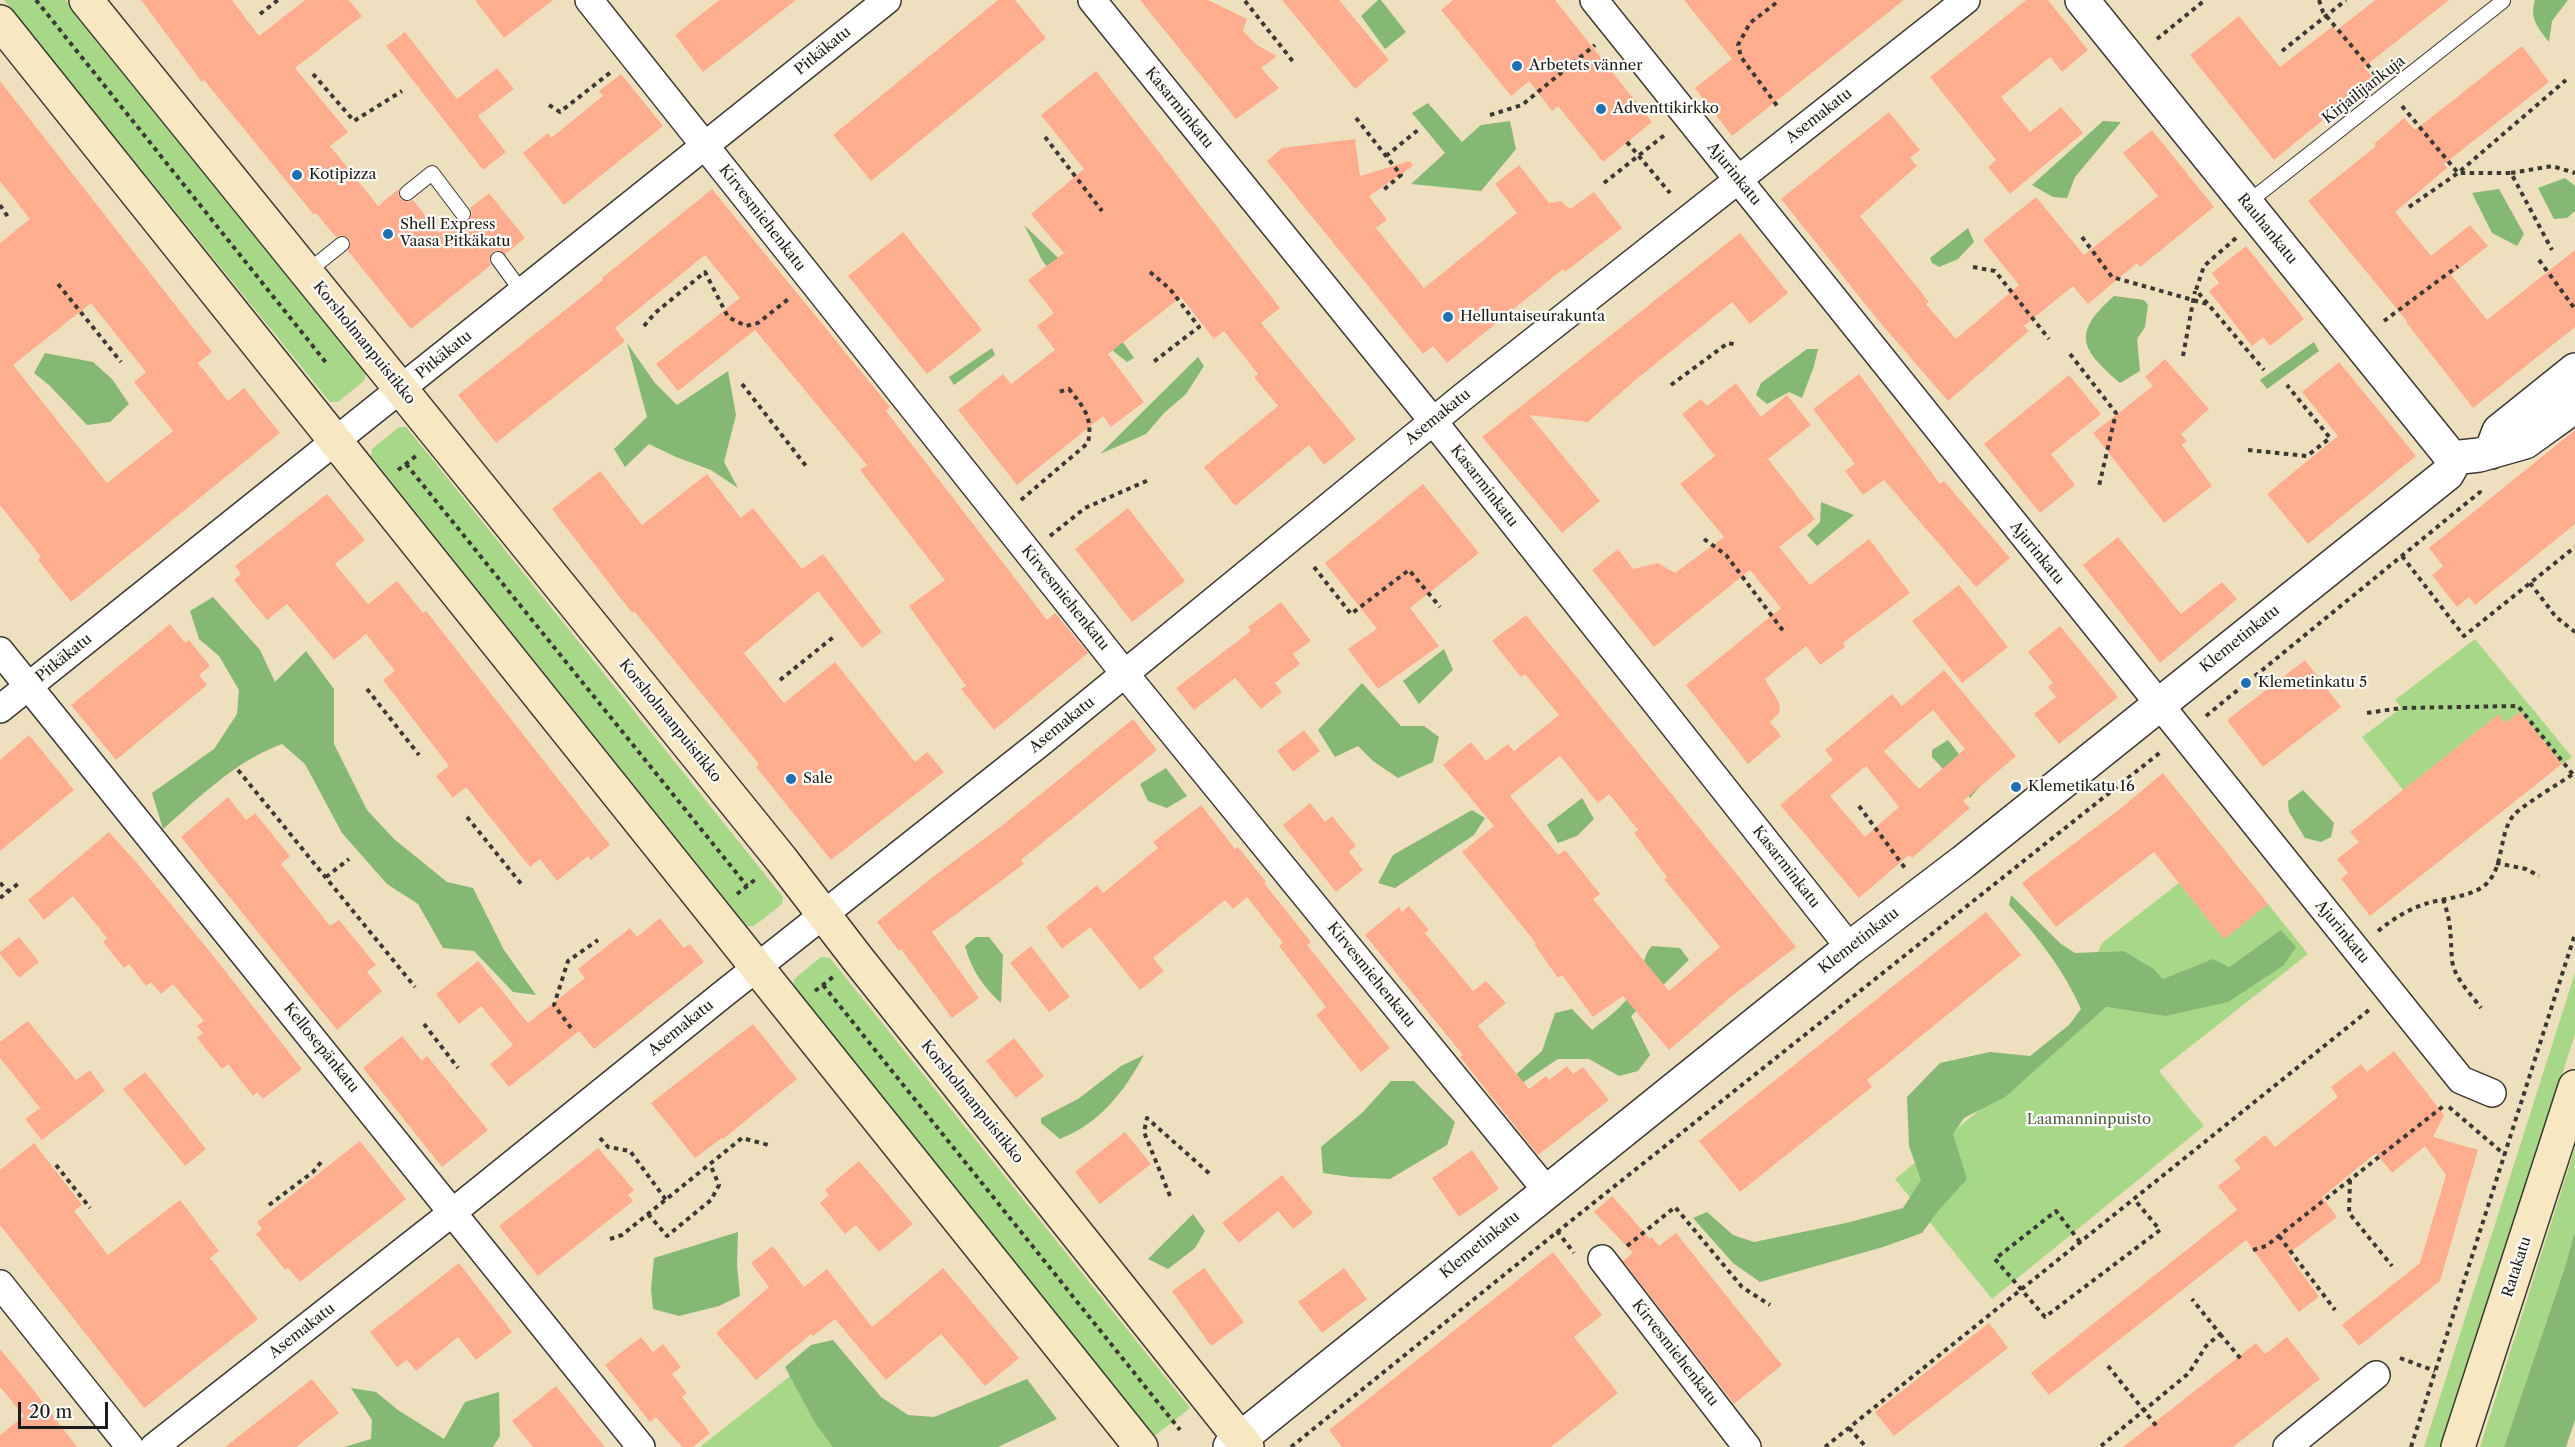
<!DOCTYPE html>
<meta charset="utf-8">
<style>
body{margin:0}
#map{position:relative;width:2575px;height:1447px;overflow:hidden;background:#eedfbe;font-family:"Libre Caslon Text",serif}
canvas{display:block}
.scale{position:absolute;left:18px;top:1402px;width:90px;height:27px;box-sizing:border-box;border:3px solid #1c1c1c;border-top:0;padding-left:8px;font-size:18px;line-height:21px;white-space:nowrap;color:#1c1c1c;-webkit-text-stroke:4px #fdfcf7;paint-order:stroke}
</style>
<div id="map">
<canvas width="2575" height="1447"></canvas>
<div class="scale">20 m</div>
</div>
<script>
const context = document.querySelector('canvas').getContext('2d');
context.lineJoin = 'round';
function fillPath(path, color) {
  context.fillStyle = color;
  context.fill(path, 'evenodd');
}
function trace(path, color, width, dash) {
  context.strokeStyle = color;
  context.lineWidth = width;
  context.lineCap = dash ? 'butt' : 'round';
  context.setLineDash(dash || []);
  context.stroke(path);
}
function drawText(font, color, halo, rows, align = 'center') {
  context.font = font + ' "Libre Caslon Text",serif';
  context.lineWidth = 4.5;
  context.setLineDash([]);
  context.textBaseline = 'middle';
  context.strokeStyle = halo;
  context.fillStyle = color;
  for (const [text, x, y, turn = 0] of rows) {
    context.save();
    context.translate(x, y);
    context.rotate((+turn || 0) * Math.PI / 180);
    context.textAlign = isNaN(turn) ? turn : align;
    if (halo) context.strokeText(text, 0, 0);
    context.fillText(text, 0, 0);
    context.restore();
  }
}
fillPath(new Path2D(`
 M4,0H65L366,374L364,381L338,402H330Z
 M399,427H406L424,449L783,897L782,904L754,926H747L371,456L372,449Z
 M2475,639L2572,757L2562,764L2520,712L2505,723L2498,715L2403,790L2362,737L2401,708L2395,700Z
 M2179,883L2224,939L2268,904L2308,954L2159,1071L2204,1126L1992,1299L1895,1179L2106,1007L2165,1016L2281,930L2229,967L2183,972L2163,979L2154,969L2124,951L2098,952L2102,943Z
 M821,957L830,958L1190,1408L1152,1438L793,987L794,979Z
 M2575,973V1034L2442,1447H2424Z
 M2575,1148V1231L2565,1267L2504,1447H2480Z
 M822,1351L898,1447H700Z`), '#a6d888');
fillPath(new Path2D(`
 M1378,0H1381L1406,32L1385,49L1361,16Z
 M2535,0H2568L2552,21L2549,42C2538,28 2529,18 2535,0Z
 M1428,103L1462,142L1481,125L1510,121L1516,149L1481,191L1411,184L1445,153L1412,113Z
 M2103,121L2121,122L2075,177L2067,198L2053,197L2032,185Z
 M2565,178L2575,186V211L2567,218L2554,219L2538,188Z
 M2499,189L2524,234L2517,246L2492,233L2472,193Z
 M1024,225L1075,274L1134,358L1127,362L1112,350L1042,260Z
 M1968,228L1974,242L1958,259L1939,267L1932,263L1930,258Z
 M2114,296L2144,300L2148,305L2145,327L2137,339L2140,371L2120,383C2081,349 2071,334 2114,296Z
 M2314,342L2319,351L2267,389L2260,380Z
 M627,343L655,383L677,405L728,371L736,415L724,462L738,488L711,470L676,457L649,444L625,467L614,449L647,417Z
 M992,348L995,355L954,385L949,377Z
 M1807,349H1818L1814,366L1802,398L1789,392L1767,404L1756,395L1761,383Z
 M45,353L93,362L112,379L129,404L110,422L87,425L49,385L34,373Z
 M1198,357L1204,366L1186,394L1164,413L1146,434L1100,454Z
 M1821,502L1854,515L1817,546L1807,535L1820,522Z
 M213,597L260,650L275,682L306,651L334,689V744L367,810L394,839L447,882L473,888L504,950L536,995L513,992L474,951L443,948L418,904L387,884L342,833L305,764L282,744C235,761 200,797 163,829L152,793L214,749L237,714L239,690L219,656L199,639L190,611Z
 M1444,649L1453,670L1419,704L1403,681Z
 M1362,683L1401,726H1424L1439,737L1433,762L1398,778L1373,761L1358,746L1335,757L1318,730Z
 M1948,740L1982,784L1970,798L1932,757V750Z
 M1166,768L1187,796L1167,808L1148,801L1140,784Z
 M2303,790L2334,823L2331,837L2321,842L2305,838L2289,812L2288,801Z
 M1582,798L1594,819L1577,836L1558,843L1547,825Z
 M1472,810L1485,818L1474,835L1395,888L1378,883L1393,855Z
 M2011,895L2061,944L2075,953L2124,951L2154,969L2163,979L2213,959L2229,967L2281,930L2296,947L2284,965L2228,1002L2165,1016L2106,1007L2005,1097L1964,1118L1953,1134L1967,1179L1938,1211L1922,1233L1883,1247L1760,1282L1733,1263L1693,1218L1707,1212L1733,1235L1754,1242L1846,1223L1903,1208L1921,1180L1909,1146L1907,1097L1940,1063L1990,1052L2030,1056L2069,1025L2081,1009C2064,970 2038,937 2009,905Z
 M976,937H989L1003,955L1001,1003C983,987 971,969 965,946Z
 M1652,946L1680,948L1689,960L1631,1016L1650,1055L1638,1071L1619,1076L1589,1059H1558L1516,1087L1510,1080L1542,1051L1555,1013L1572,1009L1592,1030C1609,1017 1630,1001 1639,981C1645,969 1642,956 1652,946Z
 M1144,1055C1124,1092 1100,1123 1060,1139L1041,1123V1118L1078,1099L1121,1066Z
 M1391,1081H1414L1455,1122L1447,1145L1390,1179L1351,1177L1323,1173L1321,1147L1363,1112Z
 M1193,1214L1205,1231L1195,1248L1168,1269L1148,1259Z
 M2575,1231V1420L2566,1447H2504L2565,1267Z
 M738,1232L737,1265L740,1296L719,1306L679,1316L653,1309L651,1289L654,1258Z
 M833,1340L881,1397L908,1415L934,1417L1027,1379L1057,1419L998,1447H833L815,1423L785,1367L811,1345Z
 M351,1388L376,1392L398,1410L444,1439L465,1402L499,1392L500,1436L493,1447H344L371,1439L372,1420Z`), '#84b874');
fillPath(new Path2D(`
 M141,0H232L259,36L305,0H349L362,16L295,68L348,132L330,146L378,206L400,188L398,194L400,199L408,202L413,200L439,233L456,219L464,223L469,221L472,213L470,208L489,193L525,238L505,254L498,250L492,252L489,259L491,265L411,329L348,251L351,243L349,238L341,235L336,237L316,213L314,215L204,80L202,82Z
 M475,0H553L504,38Z
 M719,0H796L703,72L675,35Z
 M998,0H1015L1046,38L871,181L833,135Z
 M1140,0H1208L1247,19L1243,31L1257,45L1277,56L1261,68L1279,88L1236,119Z
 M1282,0H1339L1389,60L1355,89Z
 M1453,0H1555L1652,122L1603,162L1558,106L1552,111L1529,81L1511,96L1441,10Z
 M1684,0H1904L1732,136L1695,88L1732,59Z
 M2026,0H2048L2088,50L2062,72L2050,57L2001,97L2030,132L2061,107L2083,133L2010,194L1988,167L1996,160L1930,77Z
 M2375,0H2449L2364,67L2372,77L2320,117L2323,120L2274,160L2190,55L2239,16L2280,67L2333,26L2336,31Z
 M405,32L457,99L497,68L514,89L478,116L506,152L483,170L386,46Z
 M2522,46L2549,82L2444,164L2447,168L2395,212L2431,256L2470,225L2488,246L2451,275L2487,320L2575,250V327L2473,408L2406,322L2407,321L2308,201L2376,146L2374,144L2404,118L2415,130Z
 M1096,71L1280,308L1261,323L1356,439L1324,465L1309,445L1235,506L1204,467L1278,406L1254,377L1258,374L1224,331L1214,339L1181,297L1108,354L1144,402L1111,427L1103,416L1017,485L958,410L1003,374L1011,384L1055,350L1037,326L1054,313L1028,280L1064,253L1031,214L1084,169L1041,115Z
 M621,74L663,126L564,205L523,153L548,133L551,138L603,96L599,91Z
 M0,81L212,352L198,363L228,401L244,388L280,433L71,602L38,560L41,557L0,505V243L30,219L0,181ZM91,303L146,372L134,382L173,431L107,483L13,365Z
 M1889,112L1920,150L1910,158L1917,166L1860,216L1929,302L1926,304L1956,339L2019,285L1983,240L2036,197L2084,255L2158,196L2123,153L2152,130L2214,207L2140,267L2137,263L2088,304L2073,286L2024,326L2029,331L1948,401L1878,320L1781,199Z
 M1355,139L1360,176L1410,161L1413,166L1369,196L1387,220L1376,228L1424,288L1517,213L1495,184L1519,165L1549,203L1561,201L1570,209L1594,192L1622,228L1565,272L1563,269L1447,363L1433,346L1423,354L1267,161L1282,148Z
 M712,189L890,407L886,411L1047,620L1055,613L1088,653L994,730L961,689L966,686L909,606L945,580L860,470L867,465L755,330L678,391L656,364L740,298L705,255L615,328L625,341L496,443L458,395L603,280L602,278Z
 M903,232L982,330L927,374L848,276Z
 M1740,233L1788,293L1750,324L1732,302L1633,382L1588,422L1529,415L1600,501L1562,533L1482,437Z
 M2246,246L2304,319L2270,346L2263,337L2252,346L2209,291L2219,283L2212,273Z
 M2165,359L2209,409L2181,434L2187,441L2182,445L2212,486L2164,523L2093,433L2153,386L2145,377Z
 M2339,362L2416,456L2308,544L2267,494L2338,436L2302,392Z
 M1859,374L1940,484L1944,481L2010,558L1976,587L1884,480L1863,495L1845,471L1855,464L1813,409Z
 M2069,375L2101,414L2051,454L2075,485L2040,513L1984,444Z
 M1736,383L1761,417L1787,395L1811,425L1768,459L1815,519L1779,547L1810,585L1869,539L1910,593L1843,643L1845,647L1820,665L1806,646L1765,679L1779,703L1780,712L1770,722L1781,736L1748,764L1686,685L1781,608L1750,570L1654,647L1592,570L1618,549L1633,569L1658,563L1675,573L1724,537L1680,484L1715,456L1682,414L1701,399L1707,406Z
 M2575,430V524L2475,605L2469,597L2457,607L2432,575L2443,566L2429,548Z
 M600,471L642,525L707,474L741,518L753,508L802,569L823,554L882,632L862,648L818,591L744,653L784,703L835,662L915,762L927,752L944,772L831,860L756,767L759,764L634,611L632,613L552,509Z
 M1423,484L1479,553L1410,608L1439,646L1378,689L1348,649L1377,629L1325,563Z
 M327,494L365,540L335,564L368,604L397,581L423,613L426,611L610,845L591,860L588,856L557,881L540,859L530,867L466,787L453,798L436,776L449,766L383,680L395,671L366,634L334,660L287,604L267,620L234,580L241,574L235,566Z
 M1128,508L1185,581L1132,622L1075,549Z
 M2118,537L2181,614L2222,582L2237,599L2160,663L2083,565Z
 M1959,585L2008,647L1962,683L1912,621Z
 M1281,602L1311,641L1293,654L1300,664L1275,683L1282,692L1261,709L1235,678L1194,710L1176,688L1251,631L1248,627Z
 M1526,615L1796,947L1732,996L1669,1050L1623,996L1593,1017L1562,975L1558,978L1534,944L1536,943L1462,852L1494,826L1443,765L1471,742L1486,761L1508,744L1514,751L1559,715L1525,674L1521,677L1492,641ZM1560,756L1598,803L1609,794L1638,830L1634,833L1667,877L1664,879L1720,947L1669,991L1593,899L1600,894L1565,850L1558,855L1510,796Z
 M170,624L185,643L189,640L210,666L199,675L207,685L116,760L71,705Z
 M2060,626L2118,697L2059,744L2034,714L2056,697L2048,687L2053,683L2028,652Z
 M2305,660L2341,707L2263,767L2227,720Z
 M1944,670L2016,756L1963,801L1970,808L1912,858L1909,855L1859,898L1780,805L1833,760L1825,750L1892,694L1902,706ZM1933,710L1965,749L1919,789L1884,751ZM1866,766L1899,807L1865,837L1830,796Z
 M2520,712L2562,764L2370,916L2341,879L2348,873L2337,859L2359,842L2350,832L2499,714L2505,723Z
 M1133,719L1157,750L1021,860L1024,864L932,932L979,998L952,1018L901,949L899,951L877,922L938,873L1004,824Z
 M1304,730L1320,751L1293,772L1277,751Z
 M29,735L74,790L0,851V760Z
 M2163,773L2268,904L2224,939L2154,852L2056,927L2022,883L2120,809Z
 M228,797L246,820L255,813L290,856L281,864L330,926L339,920L376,965L367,972L382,991L337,1030L181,837Z
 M1310,803L1325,822L1332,816L1356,846L1349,852L1363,870L1336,892L1283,825Z
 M1201,805L1235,849L1238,847L1266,882L1264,883L1311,942L1307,945L1390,1048L1361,1072L1316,1015L1326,1007L1279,946L1283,943L1247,897L1233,909L1225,900L1153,958L1164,971L1140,990L1090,927L1062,949L1046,927L1097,885L1103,893L1158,848L1153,842Z
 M109,832L136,862L211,953L302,1069L263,1099L257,1092L253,1096L228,1064L222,1069L197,1038L203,1033L197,1026L204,1021L173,984L161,994L151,982L146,986L129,964L124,968L103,942L107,938L73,896L44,920L28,900Z
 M1409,906L1429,930L1425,933L1473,991L1486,981L1506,1003L1478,1026L1529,1089L1546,1076L1549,1080L1567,1066L1573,1074L1583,1067L1609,1100L1538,1155L1460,1057L1463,1055L1365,935L1399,907L1402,912Z
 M1986,912L2021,955L1867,1080L1872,1087L1740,1192L1699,1141Z
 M660,918L684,948L690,944L704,962L594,1049L579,1031L509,1087L490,1064L513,1045L481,1006L459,1024L436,994L478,961L528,1023L585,978L578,969L630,928L637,937Z
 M19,937L39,962L19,978L0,954V952Z
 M1031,946L1070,997L1049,1012L1010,963Z
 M28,1021L76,1080L90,1070L105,1091L42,1140L25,1119L40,1108L0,1058V1042Z
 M753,1024L797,1079L723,1139L722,1138L695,1158L651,1103Z
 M402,1036L422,1061L427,1056L488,1130L442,1167L363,1068Z
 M1014,1038L1044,1076L1016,1098L986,1061Z
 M2394,1051L2444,1115L2433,1137L2478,1150L2440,1281L2359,1346L2342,1325L2420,1263L2446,1175L2425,1146L2392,1173L2376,1153L2322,1197L2337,1217L2288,1254L2319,1297L2299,1312L2246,1240L2049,1395L2031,1373L2237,1210L2218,1186L2241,1168L2234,1160L2265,1135L2275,1147L2338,1097L2331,1087L2361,1064L2367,1072Z
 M145,1072L206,1149L185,1166L123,1089Z
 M1125,1132L1151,1164L1100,1204L1075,1172Z
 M360,1141L406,1199L300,1282L288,1268L285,1270L256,1234L262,1229L257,1222Z
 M34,1143L82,1205L74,1211L108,1255L180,1200L219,1251L210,1258L258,1319L144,1408L0,1225V1170Z
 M598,1148L634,1190L628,1195L633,1201L538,1276L499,1226Z
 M1472,1150L1499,1189L1459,1217L1432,1178Z
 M859,1161L913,1224L879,1252L856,1225L845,1234L820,1203L829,1195L825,1190Z
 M1282,1175L1313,1213L1293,1229L1278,1211L1239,1243L1222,1223Z
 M1612,1196L1650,1239L1652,1237L1659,1246L1676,1233L1782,1365L1734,1404L1623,1261L1633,1253L1594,1212Z
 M773,1246L804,1287L827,1269L872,1327L943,1268L1019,1358L985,1386L941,1334L886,1380L835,1319L813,1336L811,1334L756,1380L716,1333L769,1287L751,1263Z
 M1553,1252L1602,1315L1574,1337L1618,1393L1551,1447H1342L1329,1430Z
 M459,1263L512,1332L476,1360L458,1337L416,1371L407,1360L397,1367L370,1332Z
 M1204,1268L1244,1322L1211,1346L1172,1291Z
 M1344,1268L1367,1299L1322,1333L1298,1302Z
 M1989,1323L2008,1348L1894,1436L1875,1412Z
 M641,1337L653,1352L663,1344L681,1367L672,1374L687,1393L682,1397L710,1433L693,1447H682L656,1417L650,1422L605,1365Z
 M2287,1337L2320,1379L2233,1447H2123L2256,1343L2265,1354Z
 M0,1349L28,1383L77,1447H0V1435L24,1416L0,1387Z
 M312,1379L339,1413L296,1447H225Z
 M556,1386L584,1421L605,1447H533L512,1421Z`), '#ffad8e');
const service = new Path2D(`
 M407,193L432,173L463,214
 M2246,204L2503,1
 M498,259L522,292
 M307,272L342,244`);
const minor = new Path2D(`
 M589,0L1125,674L1547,1191
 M1092,0L1433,421L1850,948
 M1594,0L2461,1080L2492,1093
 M0,651L641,1447
 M0,709L887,0
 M1602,1259L1747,1447
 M0,1284L130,1447
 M154,1447L453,1212L722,995L1040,743L1464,396L1966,0
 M2287,1447L2376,1375`);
const tertiary = new Path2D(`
 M2082,0L2452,458
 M2491,452L2499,431L2575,370
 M2452,458L2479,455L2525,442L2575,406
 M1230,1447L1850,948L1963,862L2447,474L2451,467L2452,458`);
const secondary = new Path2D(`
 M86,0L781,859L857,958L1247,1447
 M0,22L1141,1447
 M2458,1447L2575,1087`);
trace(service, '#3c3934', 16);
trace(minor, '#3c3934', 30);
trace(tertiary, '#3c3934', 36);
trace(secondary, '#3c3934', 36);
trace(new Path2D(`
 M36,0L328,365
 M2319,0L2323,12L2376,75
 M1245,1L1295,64
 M1776,3L1750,23L1738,45L1741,57L1778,107
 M260,14L278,0
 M2157,39L2205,0
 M2282,51L2346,0
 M313,74L354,121L402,91
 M549,105L560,112L611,72
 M2402,106L2458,173H2511L2552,250
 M1490,115L1522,105L1595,45
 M1356,118L1401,175L1381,192
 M1045,137L1102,211
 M1627,142L1670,193
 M1386,156L1418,130
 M2511,173L2552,166L2575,173
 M1604,183L1667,133
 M0,205L8,217
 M2409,207L2458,173L2566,80
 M2082,237L2112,277L2207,304
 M2236,238L2204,266L2196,290L2264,370
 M2539,260L2575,309
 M1973,267L1995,271L2049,339
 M1150,272L1170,289L1199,327L1152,363
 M58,284L121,362
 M2384,321L2458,266
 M644,326L655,313L705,272L728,317L746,326L758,323L791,297
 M2070,354L2116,413L2099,486
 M2183,356L2195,291
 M742,384L806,466
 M1671,385L1728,343L1738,345
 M2248,450L2307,456L2330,438L2287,385
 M406,464L747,886
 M398,470L416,456
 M1021,500L1088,443C1093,417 1084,408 1069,389L1058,392
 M1050,536L1085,508L1151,479
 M1704,539L1726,555L1784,632
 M2402,556L2464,636L2575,547
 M1314,567L1351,614L1409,570L1440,607
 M2530,583L2556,617L2575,632
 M780,680L836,635
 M367,689L419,755
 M2367,713L2401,708L2518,706L2575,777
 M2206,716L2480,492V488
 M238,770L415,987
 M1859,806L1905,868
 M467,817L523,886
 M2496,863L2526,869L2539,876
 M326,877L349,859
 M0,883L8,891
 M737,894L757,878
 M0,898L19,883
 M2443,899C2452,925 2450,934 2452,960C2454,978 2471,994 2481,1008
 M2378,931C2393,919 2407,910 2425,904C2445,897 2475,898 2489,881C2504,863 2499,834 2513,816C2521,806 2560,783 2573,774
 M823,985L1180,1430
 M815,991L833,977
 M424,1024L458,1068
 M571,1028L554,1005L568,961L598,940
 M2449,1107L2505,1155
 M600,1138L608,1147L630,1151L666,1200
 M56,1165L90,1208
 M2350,1180L2349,1213L2392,1266
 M1170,1196L1144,1132L1147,1118L1212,1176
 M269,1205L313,1172L322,1161
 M648,1214L667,1236L711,1200L719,1185L710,1164
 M1557,1231L1574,1253
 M2279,1236L2335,1310
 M610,1239L622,1235L742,1138L772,1146
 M2080,1242L2056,1211L1995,1259L2045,1317L2160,1230L2134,1199
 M1627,1246L1675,1207L1742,1287L1770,1305
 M2253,1250L2266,1246L2446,1104
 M2220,1334L2241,1359
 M2400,1358L2435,1371
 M2108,1366L2158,1428
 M1849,1428L1866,1447
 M2101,1446L2189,1373L2206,1346L2220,1334L2192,1299
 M1291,1447L1572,1220L2162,751
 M1825,1447L2369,1010
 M2411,1447L2575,934`), '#3c3934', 4, [4.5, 4.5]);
trace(service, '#fff', 14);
trace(minor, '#fff', 27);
trace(tertiary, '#fff', 33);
trace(secondary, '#f8e7c3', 33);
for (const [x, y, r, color] of [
 [1517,66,6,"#1f6fb2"],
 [1601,109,6,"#1f6fb2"],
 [297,175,6,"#1f6fb2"],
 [388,234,6,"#1f6fb2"],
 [1448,317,6,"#1f6fb2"],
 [2246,683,6,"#1f6fb2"],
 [791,779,6,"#1f6fb2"],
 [2016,787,6,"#1f6fb2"]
]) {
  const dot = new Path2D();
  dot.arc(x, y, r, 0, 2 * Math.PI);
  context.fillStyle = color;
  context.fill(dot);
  trace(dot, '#fdfcf7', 2);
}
drawText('15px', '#1c1c1c', '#fdfcf7', [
 ["Pitkäkatu",823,51,-39],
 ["Kirjailijankuja",2364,90,-38],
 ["Kasarminkatu",1179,108,51],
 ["Asemakatu",1819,116,-38],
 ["Ajurinkatu",1734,174,51],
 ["Kirvesmiehenkatu",762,218,52],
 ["Rauhankatu",2267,229,51],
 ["Korsholmanpuistikko",364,343,51],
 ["Pitkäkatu",444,355,-39],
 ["Asemakatu",1438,417,-39],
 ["Kasarminkatu",1484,486,52],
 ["Ajurinkatu",2037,553,51],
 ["Kirvesmiehenkatu",1065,598,51],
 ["Klemetinkatu",2240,639,-39],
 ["Pitkäkatu",64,658,-39],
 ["Korsholmanpuistikko",670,721,51],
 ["Asemakatu",1062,725,-39],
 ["Kasarminkatu",1786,867,52],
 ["Ajurinkatu",2342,932,51],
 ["Klemetinkatu",1859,941,-38],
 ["Kirvesmiehenkatu",1371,975,51],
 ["Asemakatu",681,1028,-39],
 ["Kellosepänkatu",321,1048,51],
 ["Korsholmanpuistikko",972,1102,51],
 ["Klemetinkatu",1480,1245,-39],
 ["Ratakatu",2517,1267,-72],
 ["Asemakatu",302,1331,-38],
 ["Kirvesmiehenkatu",1675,1353,52]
]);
drawText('15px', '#1c1c1c', '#fdfcf7', [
 ["Arbetets vänner",1529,66],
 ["Adventtikirkko",1613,109],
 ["Kotipizza",309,175],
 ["Shell Express",400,225],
 ["Vaasa Pitkäkatu",400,242],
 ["Helluntaiseurakunta",1460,317],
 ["Klemetinkatu 5",2258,683],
 ["Sale",803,779],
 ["Klemetikatu 16",2028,787]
], 'left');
drawText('15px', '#4c5e42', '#fdfcf7', [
 ["Laamanninpuisto",2089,1120]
]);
</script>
